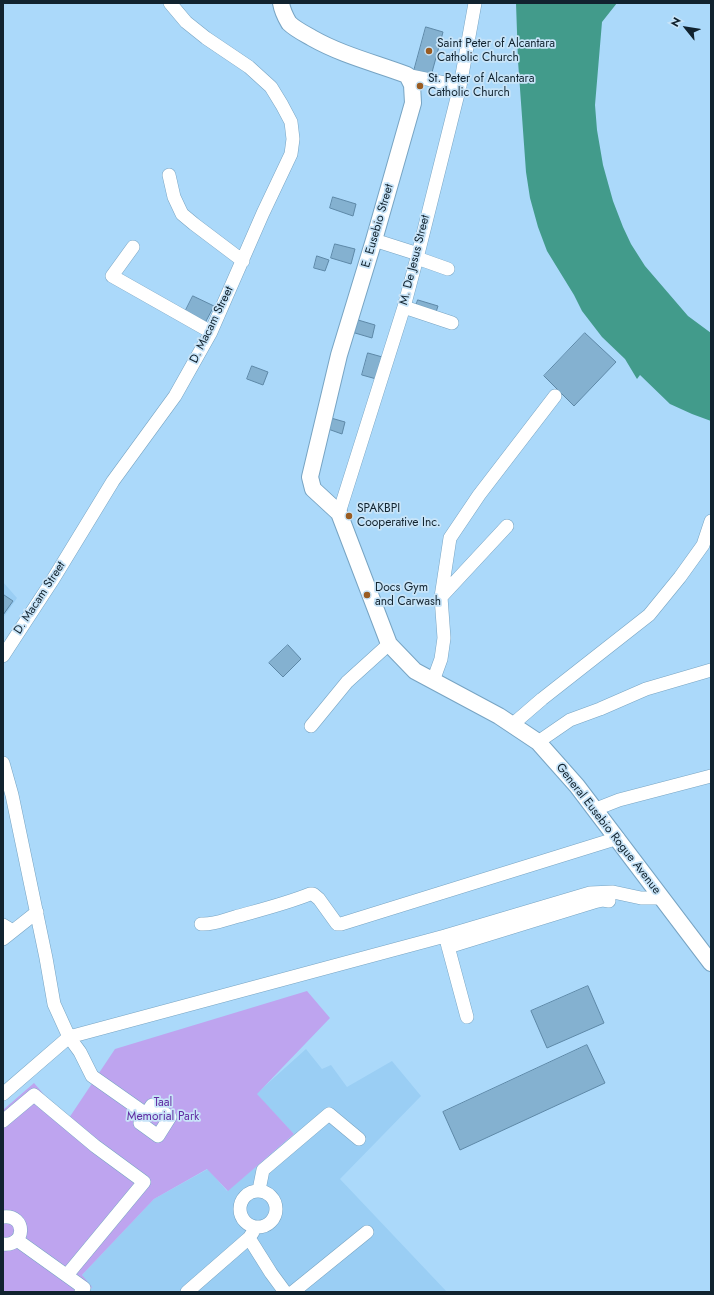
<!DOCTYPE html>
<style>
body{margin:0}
#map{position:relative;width:714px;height:1295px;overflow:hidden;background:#abd9fa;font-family:Jost,sans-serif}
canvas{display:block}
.frame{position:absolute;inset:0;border:4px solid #11232f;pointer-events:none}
.north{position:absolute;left:666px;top:8px;width:40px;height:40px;-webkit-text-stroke:3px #c8e4f8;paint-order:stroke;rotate:300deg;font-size:11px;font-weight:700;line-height:16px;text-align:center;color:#11232f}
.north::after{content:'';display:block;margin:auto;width:14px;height:18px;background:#11232f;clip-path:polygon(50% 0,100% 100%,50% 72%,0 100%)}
</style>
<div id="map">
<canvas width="714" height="1295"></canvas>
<div class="frame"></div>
<div class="north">N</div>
</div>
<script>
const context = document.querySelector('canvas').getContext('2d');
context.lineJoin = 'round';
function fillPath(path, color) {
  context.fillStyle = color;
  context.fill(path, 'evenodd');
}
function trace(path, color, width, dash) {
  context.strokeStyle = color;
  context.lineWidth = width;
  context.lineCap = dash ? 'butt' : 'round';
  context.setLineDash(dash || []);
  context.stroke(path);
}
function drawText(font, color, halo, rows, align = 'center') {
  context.font = font + ' Jost,sans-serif';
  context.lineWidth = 3.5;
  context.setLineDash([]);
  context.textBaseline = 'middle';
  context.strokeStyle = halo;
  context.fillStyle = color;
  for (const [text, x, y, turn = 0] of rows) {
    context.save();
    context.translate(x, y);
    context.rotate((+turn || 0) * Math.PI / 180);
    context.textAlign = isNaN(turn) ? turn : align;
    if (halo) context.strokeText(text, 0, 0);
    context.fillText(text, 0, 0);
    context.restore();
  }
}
fillPath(new Path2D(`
 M3,582L17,598L3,618Z
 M306,1049L322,1069L331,1065L347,1087L392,1061L421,1096L340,1179L447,1292H89L82,1275L154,1199L208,1169L227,1191L294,1134L256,1094Z`), '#9acef4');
fillPath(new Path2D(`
 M307,991L330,1018L257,1094L294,1134L228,1191L207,1169L154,1199L82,1275L92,1287L89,1292H3V1110L34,1083L67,1121L115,1049Z`), '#bea4ef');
fillPath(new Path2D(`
 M516,3H617L602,22L595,105L597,130L603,165L613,201L623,227L631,244L645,266L688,316L711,333V421L692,414L670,404L640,375L637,379L625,359L602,337L582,311L574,295L547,251L538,227L530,198L526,172L518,61Z`), '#429b8b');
const building = new Path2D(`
 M426,27L443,32L431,76L414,71Z
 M333,197L356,204L353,216L330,208Z
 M335,244L355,249L351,264L331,258Z
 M317,256L329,260L325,271L314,268Z
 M193,296L214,306L205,323L185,312Z
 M418,300L438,306L435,315L415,309Z
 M358,320L375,325L372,338L355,333Z
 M585,333L616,362L574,406L544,376Z
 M368,353L386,358L380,380L362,375Z
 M252,366L268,372L263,385L247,379Z
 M331,418L345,422L342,434L328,429Z
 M4,595L13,601L3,615V597Z
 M288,645L301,659L283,677L269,663Z
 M588,986L604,1023L547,1048L531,1011Z
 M587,1045L605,1083L460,1150L443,1112Z`);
fillPath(building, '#84b1d0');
trace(building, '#5d88a7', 1);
const minor = new Path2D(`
 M407,75L460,86
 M169,175L174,197L182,214L194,224L243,261
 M374,240L418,254
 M133,247L112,276L211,332
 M417,258L448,269
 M404,307L452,323
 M339,513L404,307L418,254L460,86L475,3
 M441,597L507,526
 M3,656L52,581L113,481L175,396L211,332L263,213L291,154L293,139L291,122L282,105L271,87L249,67L206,38L186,22L170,3
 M433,681L441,659L444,638L441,597L450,538L479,495L555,396
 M513,724L542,699L649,615L680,577L703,545L711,521
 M311,726L347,682L389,644
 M538,742L570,720L600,709L646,689L711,670
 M3,763L12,795L46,958L54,1004L69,1037L3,1094
 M596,809L619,800L711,776
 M201,924C213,925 224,920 235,917C260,910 285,904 310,894H313L319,899L337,924H341L618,838
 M3,925L13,931
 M3,939L37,912
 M446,939L467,1017
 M448,947L594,902L603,900L609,901
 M152,1105L170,1117L158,1136L140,1123Z
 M146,1114L92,1076L80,1052L69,1037L445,936L590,893L613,892L641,898H661
 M3,1121L34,1095L95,1146L144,1182L67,1275
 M259,1190L263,1170L329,1114L359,1139
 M240 1209a18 18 0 1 1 36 0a18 18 0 1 1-36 0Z
 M3,1217C27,1214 26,1247 3,1244
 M253,1232L249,1238L271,1273L285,1292
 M17,1240L84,1288L81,1292
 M187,1292L249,1238
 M293,1292L367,1232`);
const major = new Path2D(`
 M281,3C282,9 286,18 289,23C295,29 305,34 312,38C342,55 375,63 407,75L412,85L413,103L374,240L339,355L310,477L313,489L339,513L389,644L415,671L499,716L538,742L577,786L711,963`);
trace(minor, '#77a4c3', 14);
trace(major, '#77a4c3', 18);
trace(minor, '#fff', 13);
trace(major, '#fff', 16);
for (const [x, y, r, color] of [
 [429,51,4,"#9a5c22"],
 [420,86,4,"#9a5c22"],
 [349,516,4,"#9a5c22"],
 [367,595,4,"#9a5c22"]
]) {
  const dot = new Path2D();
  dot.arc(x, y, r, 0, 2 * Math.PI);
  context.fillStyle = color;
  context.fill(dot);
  trace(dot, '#c8e4f8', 1.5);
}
drawText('12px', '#11232f', '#c8e4f8', [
 ["Saint Peter of Alcantara",437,44],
 ["Catholic Church",437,58],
 ["St. Peter of Alcantara",428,79],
 ["Catholic Church",428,93],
 ["SPAKBPI",357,509],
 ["Cooperative Inc.",357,523],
 ["Docs Gym",375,588],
 ["and Carwash",375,602]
], 'left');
drawText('12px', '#11232f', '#c8e4f8', [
 ["E. Eusebio Street",378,226,-74],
 ["M. De Jesus Street",415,260,-76],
 ["D. Macam Street",212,325,-64],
 ["D. Macam Street",40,598,-57],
 ["General Eusebio Rogue Avenue",608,829,52]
]);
drawText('12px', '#622da2', '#c8e4f8', [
 ["Taal",163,1103],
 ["Memorial Park",163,1117]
]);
</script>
